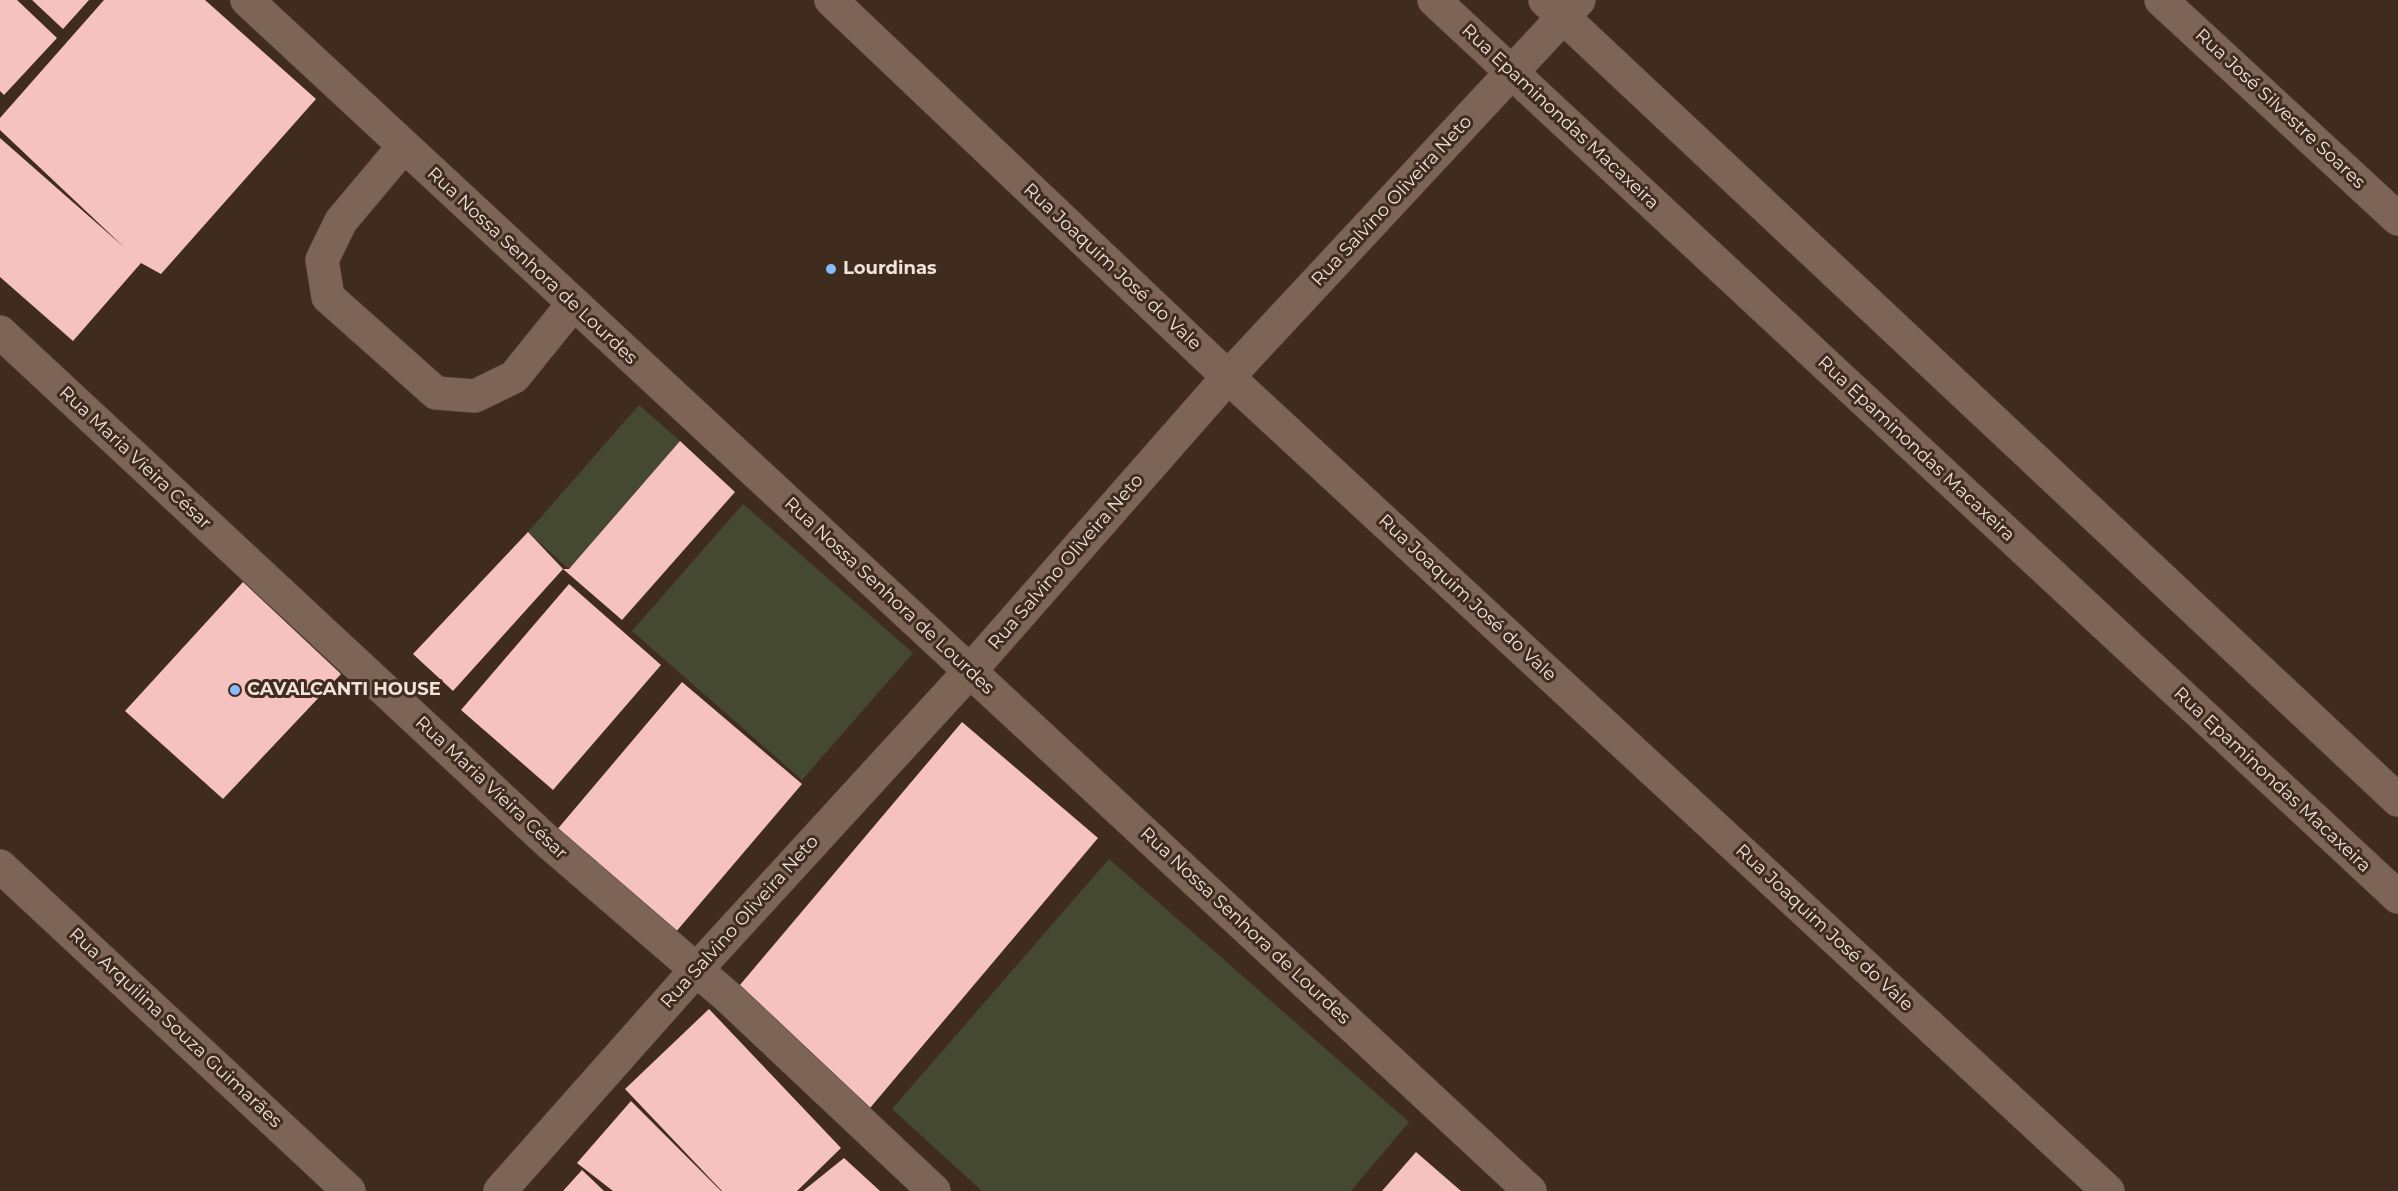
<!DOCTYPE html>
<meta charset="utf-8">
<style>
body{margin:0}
canvas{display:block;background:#402c1f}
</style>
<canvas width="2398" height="1191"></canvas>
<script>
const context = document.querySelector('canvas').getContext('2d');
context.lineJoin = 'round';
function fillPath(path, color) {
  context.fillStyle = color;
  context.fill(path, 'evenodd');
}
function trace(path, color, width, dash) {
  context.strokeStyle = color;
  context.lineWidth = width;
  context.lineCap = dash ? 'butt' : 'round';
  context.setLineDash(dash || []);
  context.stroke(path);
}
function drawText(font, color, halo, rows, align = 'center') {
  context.font = font + ' Montserrat,sans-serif';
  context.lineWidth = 6;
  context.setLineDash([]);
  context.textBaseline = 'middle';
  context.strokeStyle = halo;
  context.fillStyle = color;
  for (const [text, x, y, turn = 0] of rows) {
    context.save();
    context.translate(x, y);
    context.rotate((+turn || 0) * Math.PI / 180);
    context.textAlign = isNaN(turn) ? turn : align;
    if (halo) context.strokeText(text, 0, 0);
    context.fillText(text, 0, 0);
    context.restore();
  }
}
fillPath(new Path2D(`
 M639,405L680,441L569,569L528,532Z
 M743,504L913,653L802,780L632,631Z
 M1109,859L1409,1122L1351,1191H982L892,1109Z`), '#454932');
fillPath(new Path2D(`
 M0,0H17L57,38L4,95L0,91Z
 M32,0H89L63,29Z
 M104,0H205L316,99L161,274L141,263L73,341L0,277V138L125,248L0,130V118Z
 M680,441L735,492L622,620L563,569H569Z
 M528,532L563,569L453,691L413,654Z
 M243,582L341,674L223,799L125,711Z
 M569,584L661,665L553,790L461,710Z
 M682,682L802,784L669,940L550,838Z
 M962,722L1098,838L870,1108L734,992Z
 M709,1009L841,1148L797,1191H722L625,1089Z
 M631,1101L721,1191H613L577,1163Z
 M1416,1152L1461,1191H1382Z
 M844,1158L880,1191H803Z
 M582,1170L604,1191H563Z`), '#f6c2bf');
const minor = new Path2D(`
 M247,0L1530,1191
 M831,0L1228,377L2108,1191
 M1434,0L2398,897
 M1545,0L2398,800
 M2161,0L2398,219
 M404,146L341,221L322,260L328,297L436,393L475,396L514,377L573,304
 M0,332L547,841L728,997L934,1191
 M0,866L349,1191
 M500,1191L696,970L970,671L1228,377L1579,0`);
trace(minor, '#5b4a3e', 34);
trace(minor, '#7c6456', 33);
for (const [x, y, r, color] of [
 [831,269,6,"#87bbfb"],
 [235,690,6,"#87bbfb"]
]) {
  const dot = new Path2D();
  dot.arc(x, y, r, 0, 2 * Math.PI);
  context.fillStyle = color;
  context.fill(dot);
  trace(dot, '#402c1f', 2);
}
drawText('18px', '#f1e3db', '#402c1f', [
 ["Rua José Silvestre Soares",2280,109,43],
 ["Rua Epaminondas Macaxeira",1560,117,43],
 ["Rua Salvino Oliveira Neto",1392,201,-47],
 ["Rua Nossa Senhora de Lourdes",532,266,43],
 ["Rua Joaquim José do Vale",1112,267,43],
 ["Rua Epaminondas Macaxeira",1916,449,43],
 ["Rua Maria Vieira César",135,458,43],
 ["Rua Salvino Oliveira Neto",1066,562,-49],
 ["Rua Nossa Senhora de Lourdes",889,596,43],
 ["Rua Joaquim José do Vale",1467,598,43],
 ["Rua Epaminondas Macaxeira",2272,780,43],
 ["Rua Maria Vieira César",491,788,43],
 ["Rua Salvino Oliveira Neto",740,922,-48],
 ["Rua Nossa Senhora de Lourdes",1245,926,43],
 ["Rua Joaquim José do Vale",1824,928,43],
 ["Rua Arquilina Souza Guimarães",175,1028,43]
]);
drawText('bold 18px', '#f1e3db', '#402c1f', [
 ["Lourdinas",843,269],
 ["CAVALCANTI HOUSE",247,690]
], 'left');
</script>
